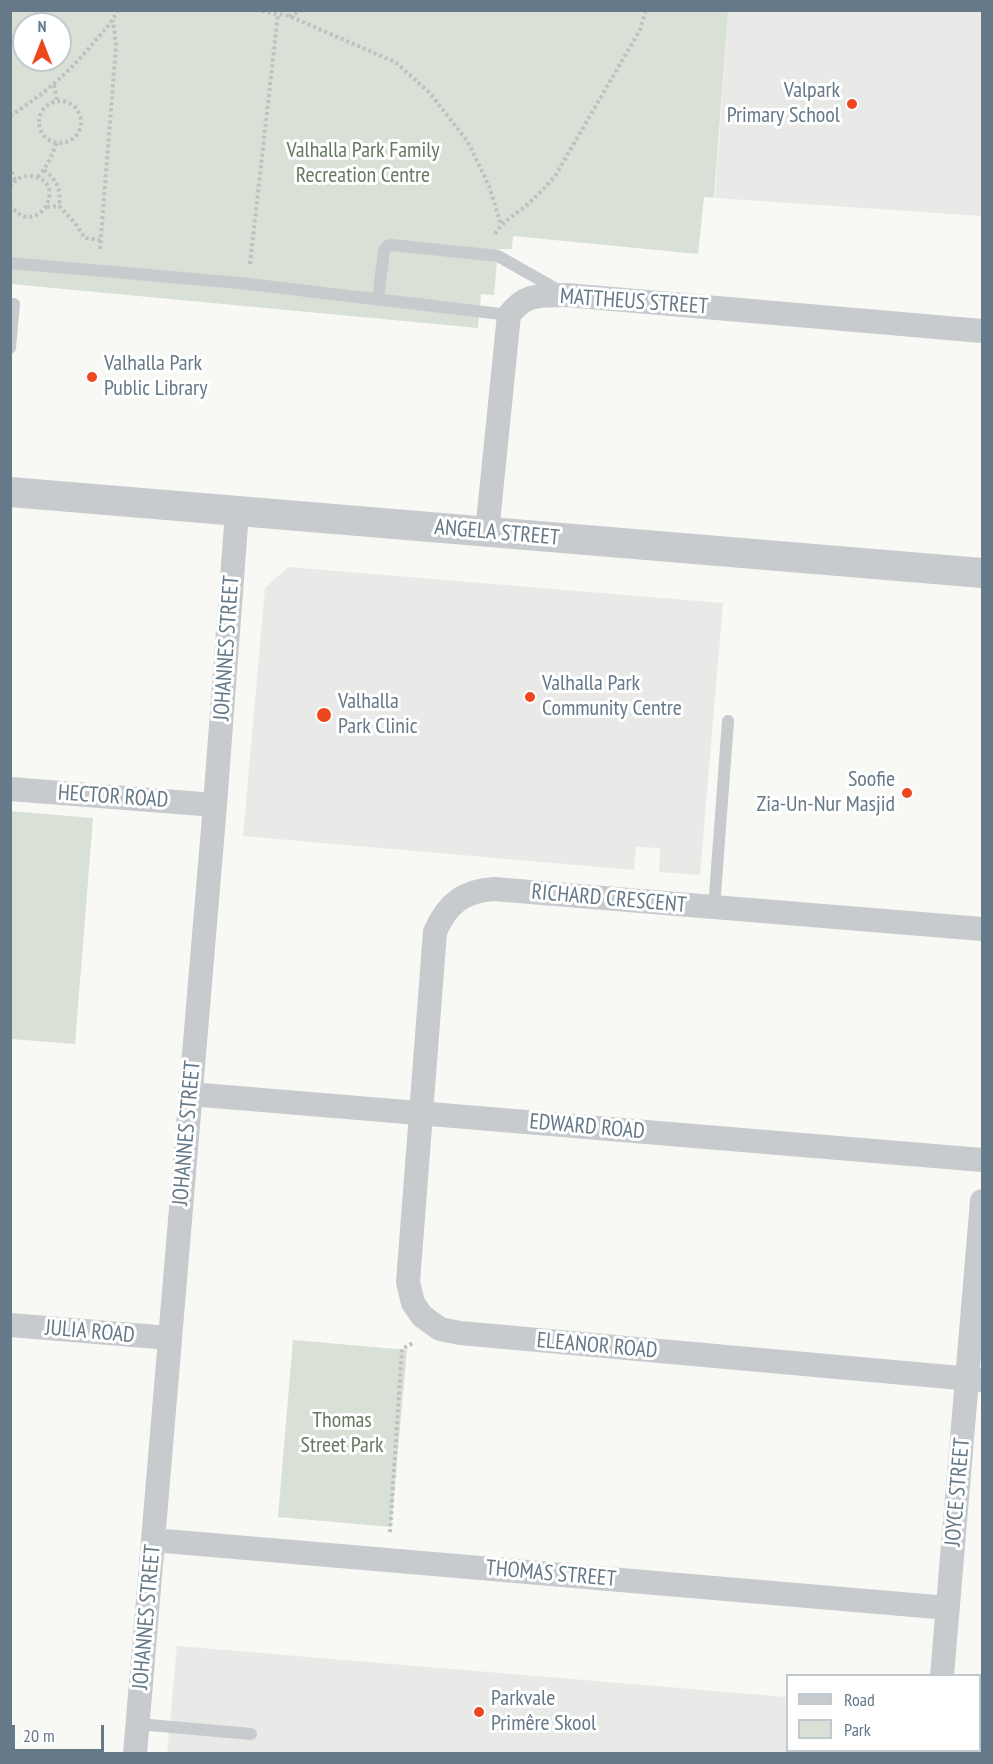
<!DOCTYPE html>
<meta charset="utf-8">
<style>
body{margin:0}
#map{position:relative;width:993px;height:1764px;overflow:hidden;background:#f8f8f5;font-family:"PT Sans Narrow",sans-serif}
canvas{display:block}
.frame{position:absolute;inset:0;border:12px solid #657988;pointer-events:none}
.legend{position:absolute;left:786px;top:1674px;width:195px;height:78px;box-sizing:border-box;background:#fff;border:2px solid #c1c9cf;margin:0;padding:8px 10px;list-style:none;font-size:18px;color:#657988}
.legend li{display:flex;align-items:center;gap:12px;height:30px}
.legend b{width:30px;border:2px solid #c1c9cf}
.north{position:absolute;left:12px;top:12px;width:60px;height:60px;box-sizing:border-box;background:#fff;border:2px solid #c1c9cf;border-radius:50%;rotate:0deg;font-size:16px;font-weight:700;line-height:24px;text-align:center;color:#657988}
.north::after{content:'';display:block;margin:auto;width:21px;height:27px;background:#ee471e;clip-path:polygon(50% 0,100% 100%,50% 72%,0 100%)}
.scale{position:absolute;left:12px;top:1725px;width:92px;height:27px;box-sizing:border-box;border:3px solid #657988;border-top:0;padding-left:8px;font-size:18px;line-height:21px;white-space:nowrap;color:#657988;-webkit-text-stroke:4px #fff;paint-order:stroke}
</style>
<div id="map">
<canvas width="993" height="1764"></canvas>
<div class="frame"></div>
<ul class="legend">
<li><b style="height:8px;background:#c7cbce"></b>Road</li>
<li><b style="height:16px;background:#d9e0d5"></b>Park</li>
</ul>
<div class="north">N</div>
<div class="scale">20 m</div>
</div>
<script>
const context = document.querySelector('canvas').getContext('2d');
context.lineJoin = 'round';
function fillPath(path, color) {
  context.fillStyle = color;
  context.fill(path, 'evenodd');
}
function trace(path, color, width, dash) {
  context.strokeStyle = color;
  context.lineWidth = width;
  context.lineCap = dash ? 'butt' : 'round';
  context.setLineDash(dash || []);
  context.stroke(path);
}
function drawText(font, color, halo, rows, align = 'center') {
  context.font = font + ' "PT Sans Narrow",sans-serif';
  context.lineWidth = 6;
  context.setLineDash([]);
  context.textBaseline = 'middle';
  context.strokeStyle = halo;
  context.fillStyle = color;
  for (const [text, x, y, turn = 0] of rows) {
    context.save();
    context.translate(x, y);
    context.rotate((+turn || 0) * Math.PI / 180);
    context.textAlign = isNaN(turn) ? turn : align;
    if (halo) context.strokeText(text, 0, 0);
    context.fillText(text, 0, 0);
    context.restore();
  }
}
fillPath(new Path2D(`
 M728,11H982V216L715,198Z
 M288,567L723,603L700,875L659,872L660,848L636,847L634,870L243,836L265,588Z
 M177,1646L787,1697L788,1750L825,1751V1754H167Z`), '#e9e9e8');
fillPath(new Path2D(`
 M10,11H728L714,198L704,197L698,254L513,236L512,249H498L494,295L481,294L478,328L11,284ZM24,24H60V60H24Z
 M10,811L93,818L75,1044L11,1039Z
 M293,1340L407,1350L391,1527L278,1517Z`), '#d9e0d5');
trace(new Path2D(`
 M256,10L289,16L395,62L429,92L468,142L489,186L501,224
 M289,16L303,10
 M54,85L57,101
 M39 122a21 21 0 1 1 42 0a21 21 0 1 1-42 0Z
 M10,116C43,95 71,71 95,41C104,31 112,22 118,10
 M10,166L15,180
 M44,170C58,181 61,189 59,206
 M38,177C47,167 52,155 57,142
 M10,187C15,180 21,175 30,176C72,179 37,243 10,205
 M47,207L59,206L75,223L85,238L100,240
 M495,234C502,222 512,217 523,208C535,198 545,188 555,176L640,30L646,10
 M100,249L116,46L113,20
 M250,264L278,14
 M390,1532L402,1349L413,1343`), '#bec1c3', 4, [3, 3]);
trace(new Path2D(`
 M10,263L240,283L509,315
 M378,299L384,250L387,246L392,245L498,256L558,290
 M10,348L14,304
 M714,908L728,721
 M138,1724L251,1734`), '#c7cbce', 12);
trace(new Path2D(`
 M487,532L509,315C526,292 542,296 567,295L982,331
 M10,789L215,805
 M982,929L494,889C463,891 447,904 435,932L408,1282L413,1303L422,1316L440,1329L460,1333L982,1380
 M190,1094L982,1160
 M10,1325L170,1338
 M153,1540L948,1608
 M942,1676L982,1201
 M135,1754L215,805L237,512
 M936,1754V1750`), '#c7cbce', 24);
trace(new Path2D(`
 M10,492L982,573`), '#c7cbce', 30);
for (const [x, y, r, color] of [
 [852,104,6,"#ee471e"],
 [92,377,6,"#ee471e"],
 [530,697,6,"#ee471e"],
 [324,715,8,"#ee471e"],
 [907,793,6,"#ee471e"],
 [479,1712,6,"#ee471e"]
]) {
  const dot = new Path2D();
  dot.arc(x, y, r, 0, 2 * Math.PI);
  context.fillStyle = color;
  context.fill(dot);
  trace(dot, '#fff', 2);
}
drawText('22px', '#657988', '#fff', [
 ["Valpark",840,91,"right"],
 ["Primary School",840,116,"right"],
 ["Valhalla Park",104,364],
 ["Public Library",104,389],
 ["Valhalla Park",542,684],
 ["Community Centre",542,709],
 ["Valhalla",338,702],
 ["Park Clinic",338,727],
 ["Soofie",895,780,"right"],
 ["Zia-Un-Nur Masjid",895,805,"right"],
 ["Parkvale",491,1699],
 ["Primêre Skool",491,1724]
], 'left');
drawText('22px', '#667960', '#fff', [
 ["Valhalla Park Family",363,151],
 ["Recreation Centre",363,176],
 ["Thomas",342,1421],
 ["Street Park",342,1446]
]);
drawText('22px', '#657988', '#fff', [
 ["MATTHEUS STREET",634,302,4],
 ["ANGELA STREET",497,533,5],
 ["JOHANNES STREET",227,648,-86],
 ["HECTOR ROAD",113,797,4],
 ["RICHARD CRESCENT",609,899,5],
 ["EDWARD ROAD",587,1127,5],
 ["JOHANNES STREET",187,1133,-85],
 ["JULIA ROAD",90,1332,5],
 ["ELEANOR ROAD",597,1346,5],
 ["JOYCE STREET",958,1492,-85],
 ["THOMAS STREET",551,1574,5],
 ["JOHANNES STREET",147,1617,-85]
]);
</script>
